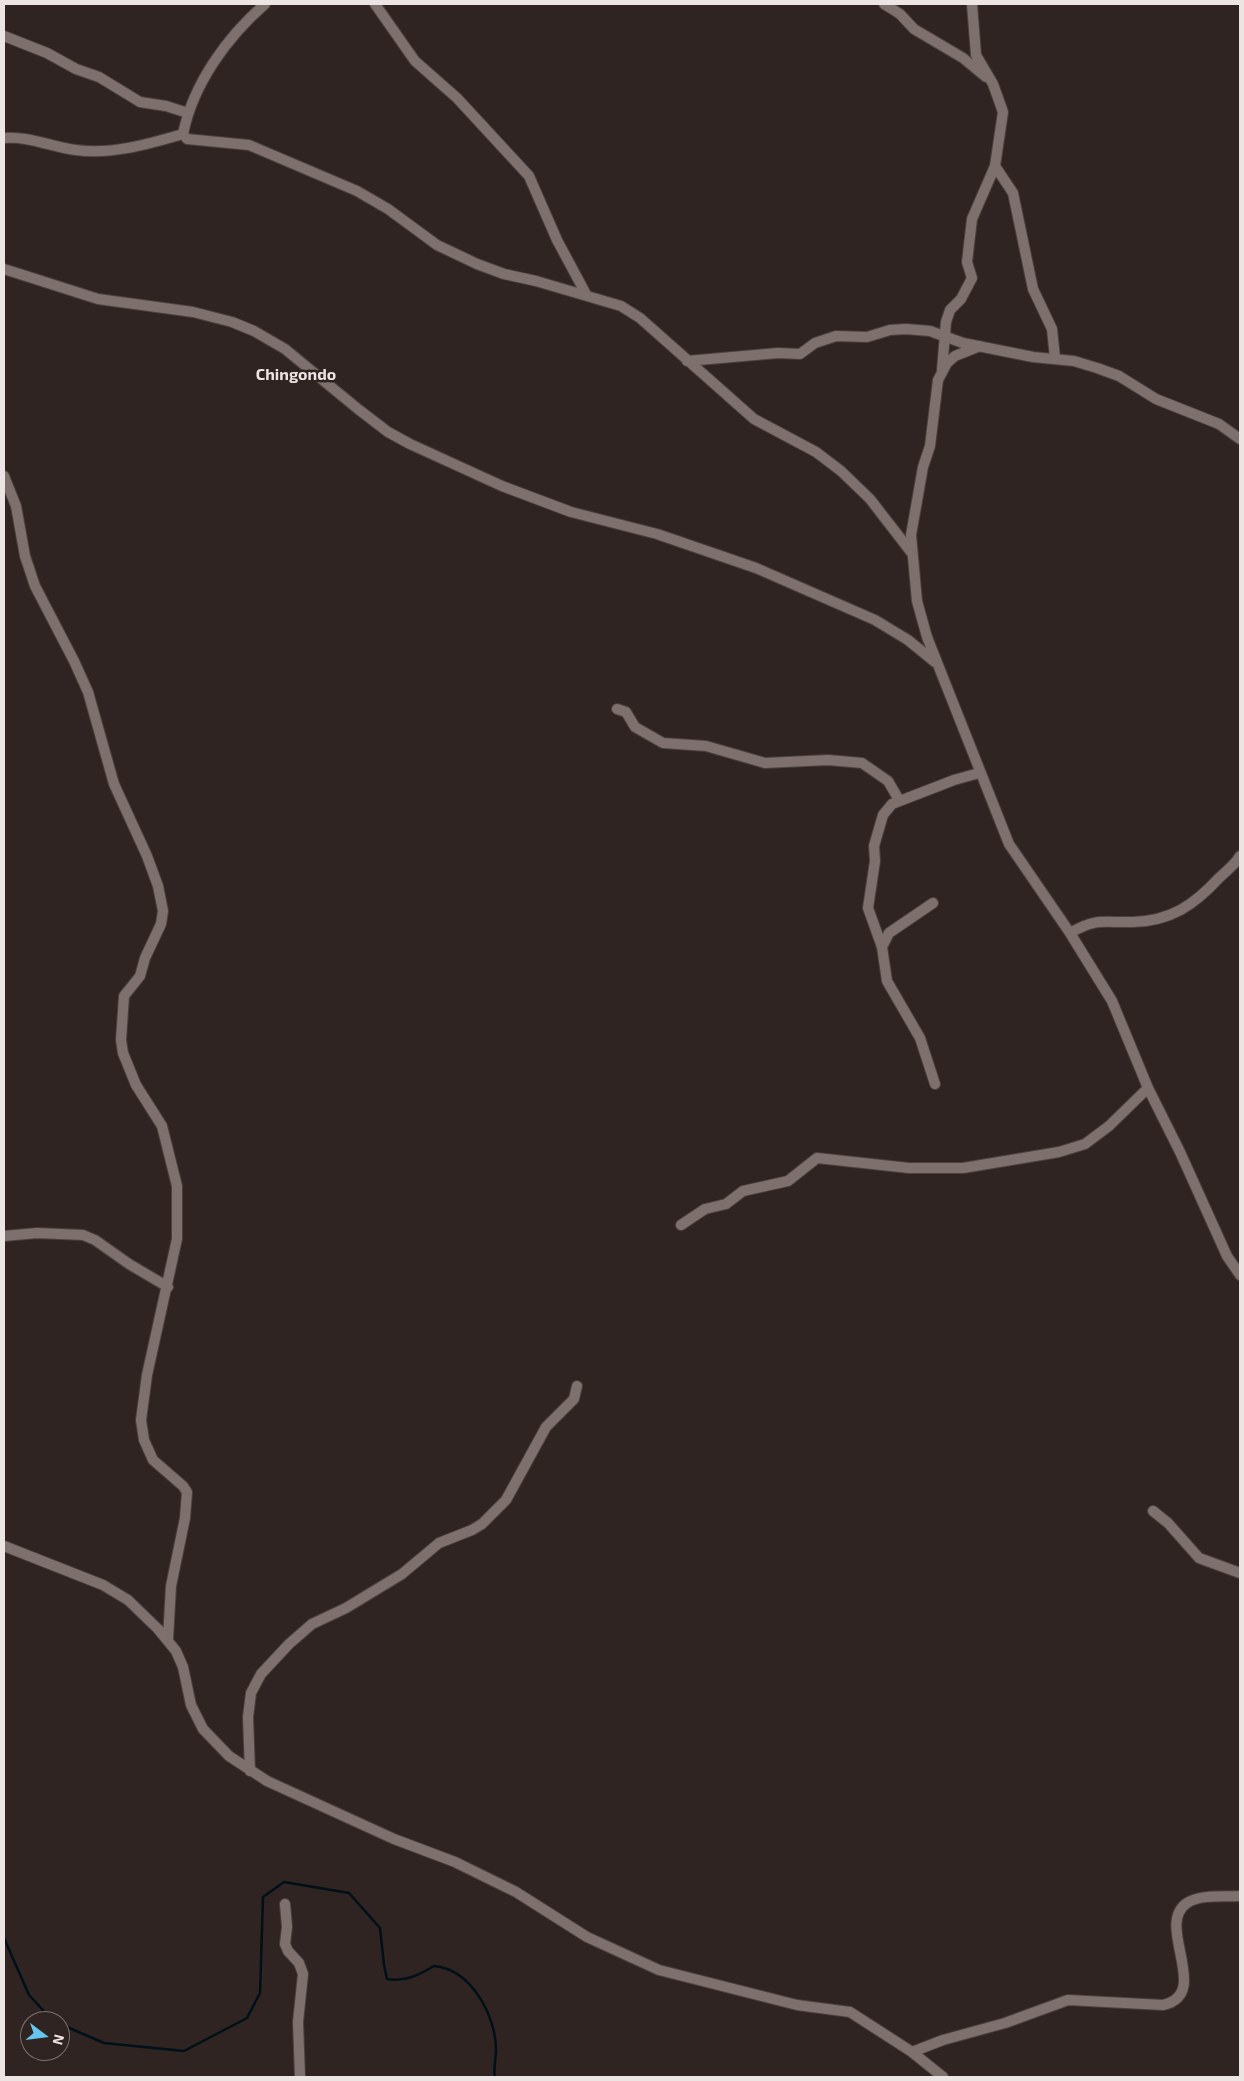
<!DOCTYPE html>
<style>
body{margin:0}
#map{position:relative;width:1244px;height:2081px;overflow:hidden;background:#2f2421;font-family:"Exo 2",sans-serif}
canvas{display:block}
.frame{position:absolute;inset:0;border:5px solid #ede5e3;pointer-events:none}
.north{position:absolute;left:20px;top:2011px;width:50px;height:50px;box-sizing:border-box;background:#2f2421;border:1px solid #7b716f;border-radius:50%;rotate:105deg;font-size:14px;font-weight:700;line-height:20px;text-align:center;color:#ede5e3}
.north::after{content:'';display:block;margin:auto;width:18px;height:22px;background:#64c5ee;clip-path:polygon(50% 0,100% 100%,50% 72%,0 100%)}
</style>
<div id="map">
<canvas width="1244" height="2081"></canvas>
<div class="frame"></div>
<div class="north">N</div>
</div>
<script>
const context = document.querySelector('canvas').getContext('2d');
context.lineJoin = 'round';
function trace(path, color, width, dash) {
  context.strokeStyle = color;
  context.lineWidth = width;
  context.lineCap = dash ? 'butt' : 'round';
  context.setLineDash(dash || []);
  context.stroke(path);
}
function drawText(font, color, halo, rows, align = 'center') {
  context.font = font + ' "Exo 2",sans-serif';
  context.lineWidth = 5;
  context.setLineDash([]);
  context.textBaseline = 'middle';
  context.strokeStyle = halo;
  context.fillStyle = color;
  for (const [text, x, y, turn = 0] of rows) {
    context.save();
    context.translate(x, y);
    context.rotate((+turn || 0) * Math.PI / 180);
    context.textAlign = isNaN(turn) ? turn : align;
    if (halo) context.strokeText(text, 0, 0);
    context.fillText(text, 0, 0);
    context.restore();
  }
}
trace(new Path2D(`
 M4,1938L29,1995L53,2021
 M60,2024L104,2043L184,2051L247,2018L260,1993L263,1897L284,1882L349,1893L380,1928L384,1965L387,1979C405,1982 419,1975 434,1966C471,1969 496,2016 496,2050C496,2059 493,2069 495,2077`), '#001019', 2.5);
const minor = new Path2D(`
 M375,4L415,61L457,98L529,176L557,240L587,296
 M884,4L900,14L914,29L963,58L986,77
 M4,36L47,53L76,69L99,77L140,102L166,106L188,113
 M183,134L187,139L249,145L357,191L388,209L437,245L477,264L504,274L536,281L621,306L640,318L754,419L816,452L841,471L870,499L911,552
 M183,134C193,84 227,37 265,4
 M4,138C30,136 51,147 76,150C111,155 149,144 183,134
 M995,166L1013,193L1033,289L1052,329L1055,358
 M4,269L98,299L193,312L232,322L254,331L285,349L358,409L388,432L410,444L502,486L571,512L657,534L756,568L875,620L908,640L935,662
 M980,346L955,356L947,363L938,380L930,446L923,467L911,535L917,601L927,637L1009,844L1070,933L1112,1001L1148,1088L1180,1152L1227,1256L1240,1275
 M687,361L778,353L800,354L815,343L836,336L867,337L890,330L906,329L930,331L963,343L1033,357L1074,361L1097,368L1119,376L1156,399L1219,424L1240,439
 M942,370L946,322L950,310L961,299L972,278L967,262L972,219L995,166L1003,112L993,84L976,55L972,4
 M4,476L16,506L25,556L35,586L74,661L88,692L114,784L147,856L158,886L163,911L161,924L145,958L140,976L124,996L121,1040L123,1053L136,1085L162,1126L177,1186V1239L147,1375L141,1420L144,1440L153,1460L183,1486L187,1492L185,1518L171,1586L168,1639
 M617,709L626,712L635,727L663,743L706,746L765,763L828,760L862,763L888,781L899,800
 M1070,933C1097,917 1104,923 1133,922C1171,921 1194,905 1219,878C1226,871 1235,865 1240,856
 M882,947L889,933L933,903
 M935,1084L920,1038L887,981L882,947L868,908L875,861L874,846L883,815L892,804L954,780L979,773
 M681,1225L705,1209L726,1204L743,1191L788,1181L817,1158L909,1168H963L1059,1152L1085,1144L1109,1126L1148,1088
 M4,1236L37,1233L83,1235L95,1240L129,1264L168,1287
 M1153,1511L1168,1523L1199,1558L1240,1573
 M4,1546L103,1585L128,1600L158,1629L176,1651L183,1667L191,1705L203,1729L229,1756L267,1781L394,1839L455,1862L516,1892L587,1937L659,1970L797,2005L850,2012L912,2052L943,2077
 M250,1771L248,1717L251,1693L261,1674L289,1644L312,1624L346,1608L402,1574L439,1543L472,1530L482,1524L506,1500L546,1427L574,1399L577,1386
 M285,1904L287,1927L285,1944L288,1951L299,1963L303,1974L298,2022L300,2077
 M912,2052L943,2040L1005,2023L1068,2000L1163,2005C1213,1994 1154,1925 1187,1903C1200,1894 1225,1897 1240,1896`);
trace(minor, '#4a413e', 12);
trace(minor, '#7e706c', 10);
drawText('bold 16px', '#ede5e3', '#2f2421', [
 ["Chingondo",296,375]
]);
</script>
